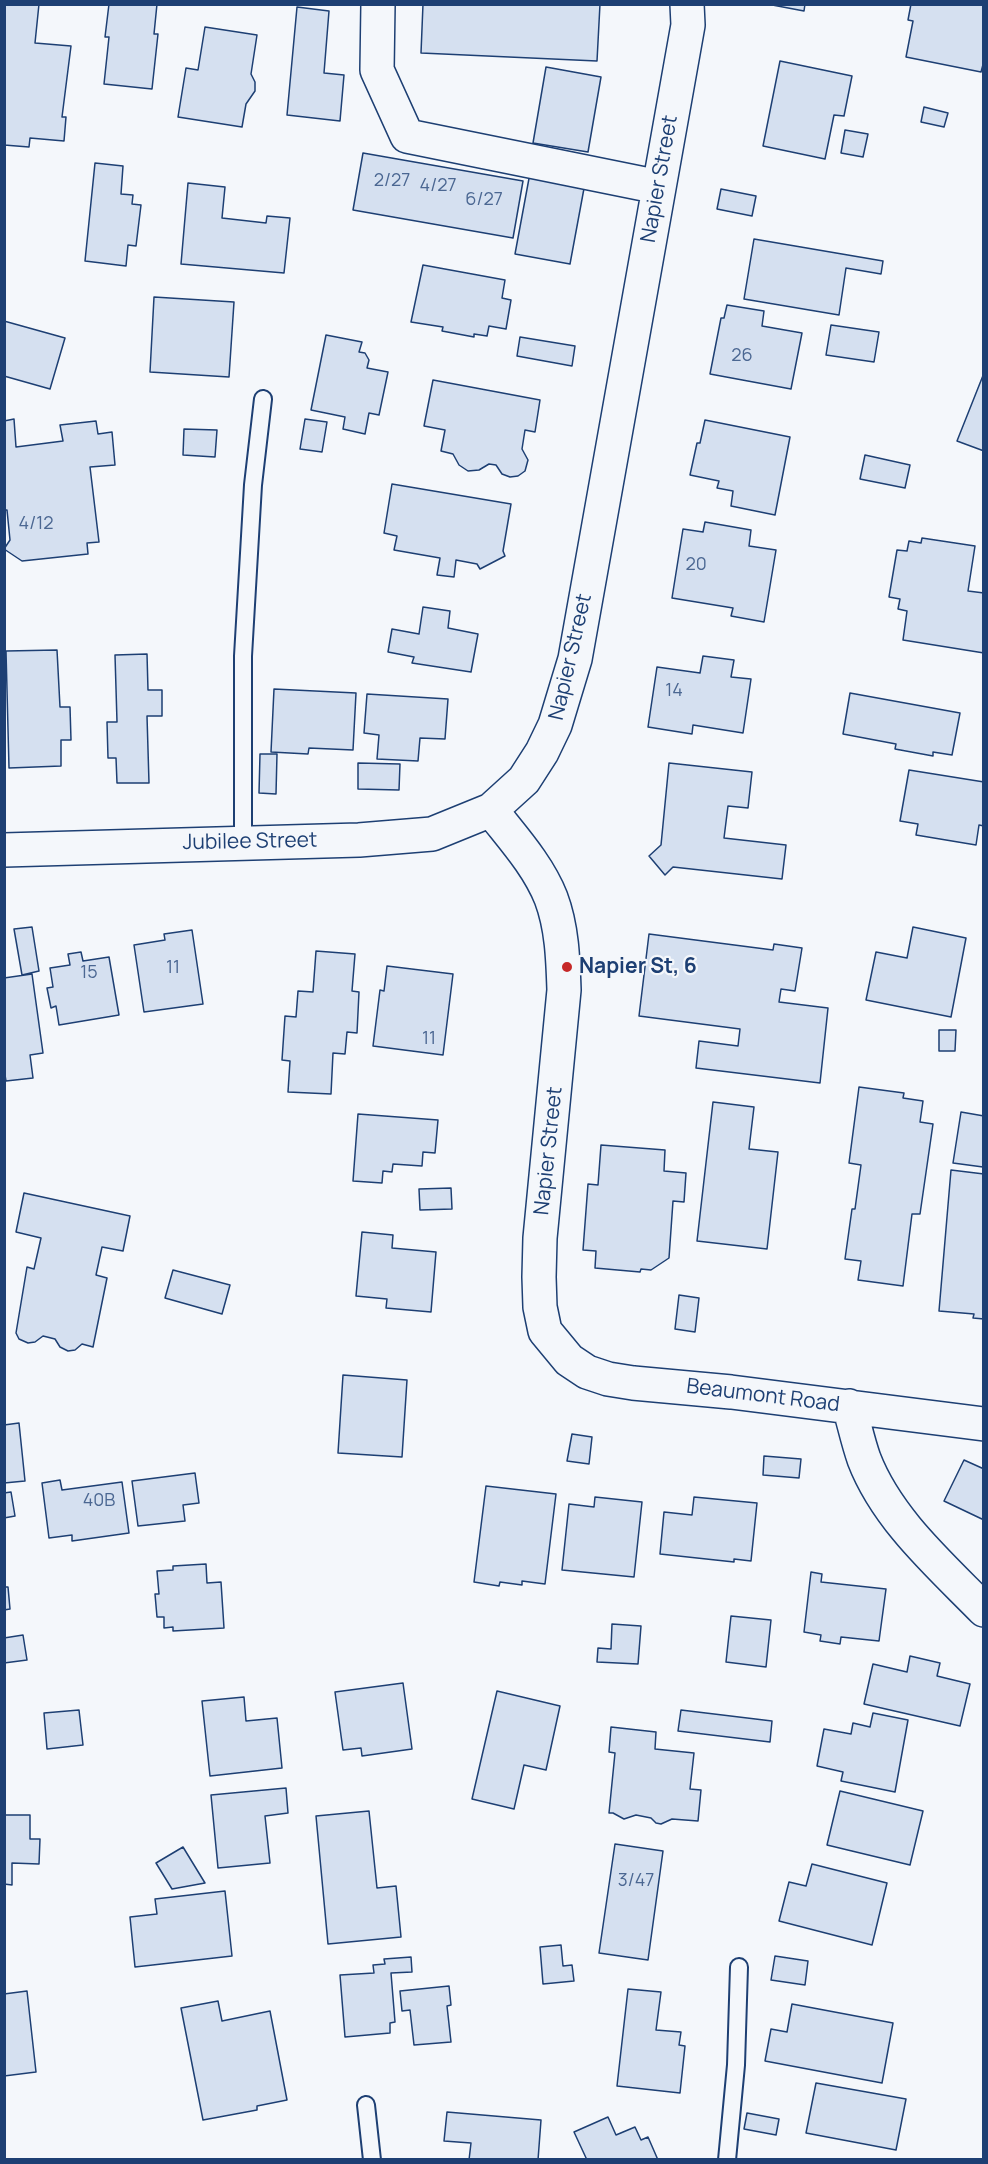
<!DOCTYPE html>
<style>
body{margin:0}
#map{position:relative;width:988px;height:2164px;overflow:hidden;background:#f4f7fb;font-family:Manrope,sans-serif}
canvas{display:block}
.frame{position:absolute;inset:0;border:6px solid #1d3f73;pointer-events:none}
</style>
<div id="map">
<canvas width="988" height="2164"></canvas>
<div class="frame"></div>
</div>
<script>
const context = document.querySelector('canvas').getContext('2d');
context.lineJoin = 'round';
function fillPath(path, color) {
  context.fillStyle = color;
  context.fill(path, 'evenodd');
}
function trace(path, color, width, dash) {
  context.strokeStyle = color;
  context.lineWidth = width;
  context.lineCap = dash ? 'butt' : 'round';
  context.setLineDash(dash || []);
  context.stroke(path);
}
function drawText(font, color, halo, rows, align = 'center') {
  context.font = font + ' Manrope,sans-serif';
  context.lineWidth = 4.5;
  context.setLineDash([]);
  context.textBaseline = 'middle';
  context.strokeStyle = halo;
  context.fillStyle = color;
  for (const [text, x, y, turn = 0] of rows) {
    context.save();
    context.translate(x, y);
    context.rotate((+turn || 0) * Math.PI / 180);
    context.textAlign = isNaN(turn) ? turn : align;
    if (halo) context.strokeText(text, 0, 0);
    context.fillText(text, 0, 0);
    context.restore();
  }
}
const building = new Path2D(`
 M4,4H39L35,43L71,46L62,117H66L64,141L30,138L29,147L4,145Z
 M109,4H157L154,34H158L152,89L104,84L109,37H105Z
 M423,4H600L597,61L421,53Z
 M767,4H805L804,11Z
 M911,4H984V61L981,72L906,57L913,21L908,20Z
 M297,7L329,11L324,73L344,75L340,121L287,115Z
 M205,27L257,35L251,74L255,82V91L246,104L242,127L178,117L186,68L198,70Z
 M780,61L852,76L844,116L834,115L825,159L763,146Z
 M546,67L601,77L588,152L533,143Z
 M924,107L948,113L944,127L921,122Z
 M845,130L868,134L863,157L841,153Z
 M363,153L523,181L513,238L353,210Z
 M95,163L123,166L121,194L133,195L132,204L141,205L136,246L128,245L126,266L85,261Z
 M530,173L585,183L570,264L515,254Z
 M188,183L225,187L222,218L266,223L267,216L290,218L284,273L181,264Z
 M721,189L756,196L752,216L717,209Z
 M754,239L883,261L881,274L846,268L839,315L744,299Z
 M423,265L505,280L502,298L511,300L506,329L489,326L487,336L474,334V337L442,331L443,327L411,322Z
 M154,297L234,302L229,377L150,372Z
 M727,305L764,311L762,326L802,333L791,389L710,374L721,318H724Z
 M4,321L65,338L50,389L4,376Z
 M831,325L879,332L874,362L826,355Z
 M326,335L362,342L359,352L365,353L369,360L367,368L388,372L379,415L369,413L365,434L343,429L345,417L311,410Z
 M520,337L575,346L572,366L517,356Z
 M984,373V451L957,441Z
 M433,380L540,400L535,432L525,430L522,449L528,460L525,471L518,476L510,477L502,474L496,465L489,464L479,470L468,471L459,465L453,454L441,451L445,430L424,426Z
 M14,419L16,447L63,441L60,425L96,421L98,434L112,432L115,465L90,467L99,542L87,543L88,554L22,561L4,549L10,540L7,510H4V421Z
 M305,419L327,422L322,452L300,449Z
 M705,420L790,437L775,515L731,506L733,491L717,488L719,481L690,475L697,443H700Z
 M184,429L217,430L215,457L183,455Z
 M865,455L910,465L905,488L860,479Z
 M392,484L511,504L503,551L505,556L480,569L477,564L456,560L454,577L437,575L440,558L394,550L397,536L384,533Z
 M705,522L751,530L749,546L776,550L764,622L731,616L733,608L672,598L683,529L703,532Z
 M922,538L975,546L968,591L984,593V653L903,640L907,611L898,609L900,599L889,597L897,550L907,551L909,541L921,543Z
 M423,607L450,611L448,628L478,634L471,672L412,663L414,657L388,652L392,629L419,634Z
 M57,650L60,707H70L71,740H61V766L9,768L6,651Z
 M147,654L148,690H162V716H147L149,783H117L116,758H108L107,722H117L115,655Z
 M703,656L734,660L731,677L751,679L743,733L693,725L692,734L648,727L657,667L700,673Z
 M274,689L356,693L353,750L309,748L308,754L271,752Z
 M850,693L960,713L952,755L933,752V756L895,749L896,744L843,734Z
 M367,694L448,699L445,739L420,738L418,761L377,759L379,735L364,733Z
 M260,754H277L276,794L259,793Z
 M358,763L400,764L399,790L358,789Z
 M669,763L752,772L748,808L728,806L724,838L786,845L782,879L673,867L665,875L649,856L661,845Z
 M909,770L984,782V826L979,825L976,845L916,835L918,824L900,821Z
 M32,927L39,971L22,975L14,929Z
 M913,927L966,938L951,1017L866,1000L876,952L907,958Z
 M192,930L203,1004L144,1012L134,945L165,940L164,934Z
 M649,934L773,950L774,944L802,948L795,991L781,989L779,1002L828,1008L820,1083L696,1068L699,1041L738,1046L740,1029L639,1016Z
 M316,951L355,954L352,991L359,992L357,1033L347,1032L345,1054L333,1053L331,1094L288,1092L290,1061L282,1060L285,1016L296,1017L298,991L313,992Z
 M81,952L83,961L109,957L119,1015L59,1025L56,1006L51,1008L47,988L53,987L50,968L70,965L68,954Z
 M387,966L453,974L443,1055L373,1046L380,990L384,991Z
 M32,974L43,1053L30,1055L33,1078L6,1081L4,1069V978Z
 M939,1030H956L955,1051H939Z
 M859,1087L904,1093L903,1098L923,1101L920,1122L933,1124L920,1214H912L903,1286L858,1280L861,1261L845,1259L852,1209H855L861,1165L849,1163Z
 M713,1102L754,1107L749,1149L778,1152L767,1249L697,1241Z
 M961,1112L984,1116L983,1167L953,1163Z
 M358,1114L438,1120L435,1153L423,1152L422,1166L393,1164L392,1172L383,1171L382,1183L353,1181Z
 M601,1145L665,1150L664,1171L686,1173L684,1202L673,1201L669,1258L651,1270L641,1269L640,1272L595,1268L596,1251L583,1250L588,1184L598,1185Z
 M951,1170L984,1174V1319L973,1318L974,1314L939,1311Z
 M451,1188L452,1209L420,1210L419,1189Z
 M24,1193L130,1216L123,1251L102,1247L96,1275L107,1278L93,1347L82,1344L75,1350L68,1351L60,1347L55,1339L43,1336L35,1342L28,1343L19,1339L16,1333L27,1267L34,1269L41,1238L16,1232Z
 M362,1232L393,1235L392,1248L436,1252L431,1312L386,1308L387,1299L356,1296Z
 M173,1270L230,1285L222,1314L165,1298Z
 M679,1295L699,1298L695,1332L675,1329Z
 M343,1375L407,1380L402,1457L338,1453Z
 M19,1423L25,1481L4,1483V1425Z
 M572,1434L592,1437L589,1464L567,1461Z
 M764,1456L801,1459L799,1478L763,1475Z
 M964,1460L984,1469V1520L944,1501Z
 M195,1473L199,1503L183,1505L185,1521L138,1526L132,1481Z
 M60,1480L62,1490L122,1482L129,1533L72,1541V1535L49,1538L42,1483Z
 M486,1486L556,1494L545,1584L522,1581V1585L500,1582L499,1586L474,1582Z
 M11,1492L15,1516L4,1518V1493Z
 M595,1497L642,1502L634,1577L562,1570L569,1504L594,1507Z
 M694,1497L757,1503L751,1561L734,1559V1562L660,1554L664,1512L692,1515Z
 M206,1564L207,1583L221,1582L224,1628L173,1631V1627L164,1628V1617H157L155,1594H159L157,1571L173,1570V1566Z
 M811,1572L822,1574L821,1582L886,1589L879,1641L841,1637L840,1644L820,1641L821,1635L804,1632Z
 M4,1587H8L10,1609L4,1610Z
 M731,1616L771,1620L766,1667L726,1662Z
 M612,1624L641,1626L638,1664L597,1662L598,1648L611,1649Z
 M23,1635L27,1660L4,1663V1638Z
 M910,1656L940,1663L937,1676L970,1684L960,1726L864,1704L873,1664L907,1672Z
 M403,1683L412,1749L362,1756L361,1748L343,1750L335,1692Z
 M497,1691L560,1706L546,1770L524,1765L514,1809L472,1799Z
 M244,1697L246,1721L277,1718L282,1768L210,1776L202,1701Z
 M79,1710L83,1745L47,1749L44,1713Z
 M681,1710L772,1721L770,1742L678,1731Z
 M873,1713L908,1720L895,1792L841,1781L843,1772L817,1766L824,1729L851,1734L853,1723L870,1727Z
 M611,1727L656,1732L655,1749L694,1753L690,1789L701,1790L698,1821L672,1819L661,1824L656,1823L651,1818L636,1815L624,1819L613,1813H609L615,1753L609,1752Z
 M286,1788L288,1813L265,1816L270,1863L218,1868L211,1795Z
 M840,1791L923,1811L910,1865L827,1845Z
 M369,1811L377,1888L396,1886L401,1937L328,1944L316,1816Z
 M4,1815H30V1839H40L39,1864L12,1863V1885L4,1884Z
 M615,1844L663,1851L648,1960L599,1953Z
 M183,1847L205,1883L172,1889L156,1863Z
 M812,1864L887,1883L872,1945L779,1921L789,1882L806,1886Z
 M225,1891L232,1956L135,1967L130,1917L157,1914L155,1899Z
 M561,1945L563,1966L572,1965L574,1981L543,1984L540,1947Z
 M775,1956L808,1961L805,1985L771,1980Z
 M411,1957L412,1972L391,1973L395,2022L390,2023V2033L345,2037L340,1975L374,1973L373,1965L385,1964L384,1959Z
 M449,1986L451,2005L447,2006L451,2042L414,2045L410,2010L402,2011L400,1991Z
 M628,1989L661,1992L656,2030L681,2032L679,2045L685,2046L680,2093L617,2086Z
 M27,1991L36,2072L4,2076V1994Z
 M218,2001L222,2021L270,2011L287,2100L257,2106V2110L203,2120L181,2008Z
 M792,2004L893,2023L882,2083L765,2061L771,2029L787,2032Z
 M816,2083L906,2099L896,2150L806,2133Z
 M447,2112L541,2120L538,2160H469L471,2143L444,2141Z
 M747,2113L779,2119L776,2135L744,2129Z
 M608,2117L616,2135L635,2127L641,2140L648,2137L658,2160H587L574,2132Z`);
fillPath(building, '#d5e0f0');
trace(building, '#1d3f73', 1.5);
const service = new Path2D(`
 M243,843V656L253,485L263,399
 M366,2105L372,2160
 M727,2160L736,2065L739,1967`);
const minor = new Path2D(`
 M378,4L377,70L407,136L659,187
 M491,810C512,837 538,865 551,898C562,927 563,959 564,990L540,1238L539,1277L540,1307L545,1331L569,1360L587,1372L608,1379L633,1383L731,1392L984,1424
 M4,850L359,840L432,834L491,810L524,780L542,752L555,725L575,659L688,25L687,4
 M849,1406C854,1423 858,1442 864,1459C887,1519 940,1565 984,1610`);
trace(service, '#1d3f73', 20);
trace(minor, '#1d3f73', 36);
trace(service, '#f4f7fb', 16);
trace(minor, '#f4f7fb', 33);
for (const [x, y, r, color] of [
 [567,967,6,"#c62828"]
]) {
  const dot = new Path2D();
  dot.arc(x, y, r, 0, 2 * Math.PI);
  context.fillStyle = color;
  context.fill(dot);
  trace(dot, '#f4f7fb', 2);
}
drawText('18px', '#4b6792', null, [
 ["2/27",392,181],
 ["4/27",438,186],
 ["6/27",484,200],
 ["26",742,356],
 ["4/12",36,524],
 ["20",696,565],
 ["14",674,691],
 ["11",173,968],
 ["15",89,973],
 ["11",429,1039],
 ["40B",99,1501],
 ["3/47",636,1881]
]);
drawText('21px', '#1d3f73', '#f4f7fb', [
 ["Napier Street",660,179,-80],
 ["Napier Street",571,657,-77],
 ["Jubilee Street",250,842,-1],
 ["Napier Street",549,1151,-84],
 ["Beaumont Road",763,1396,7]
]);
drawText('bold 21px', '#1d3f73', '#f4f7fb', [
 ["Napier St, 6",579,967]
], 'left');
</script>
